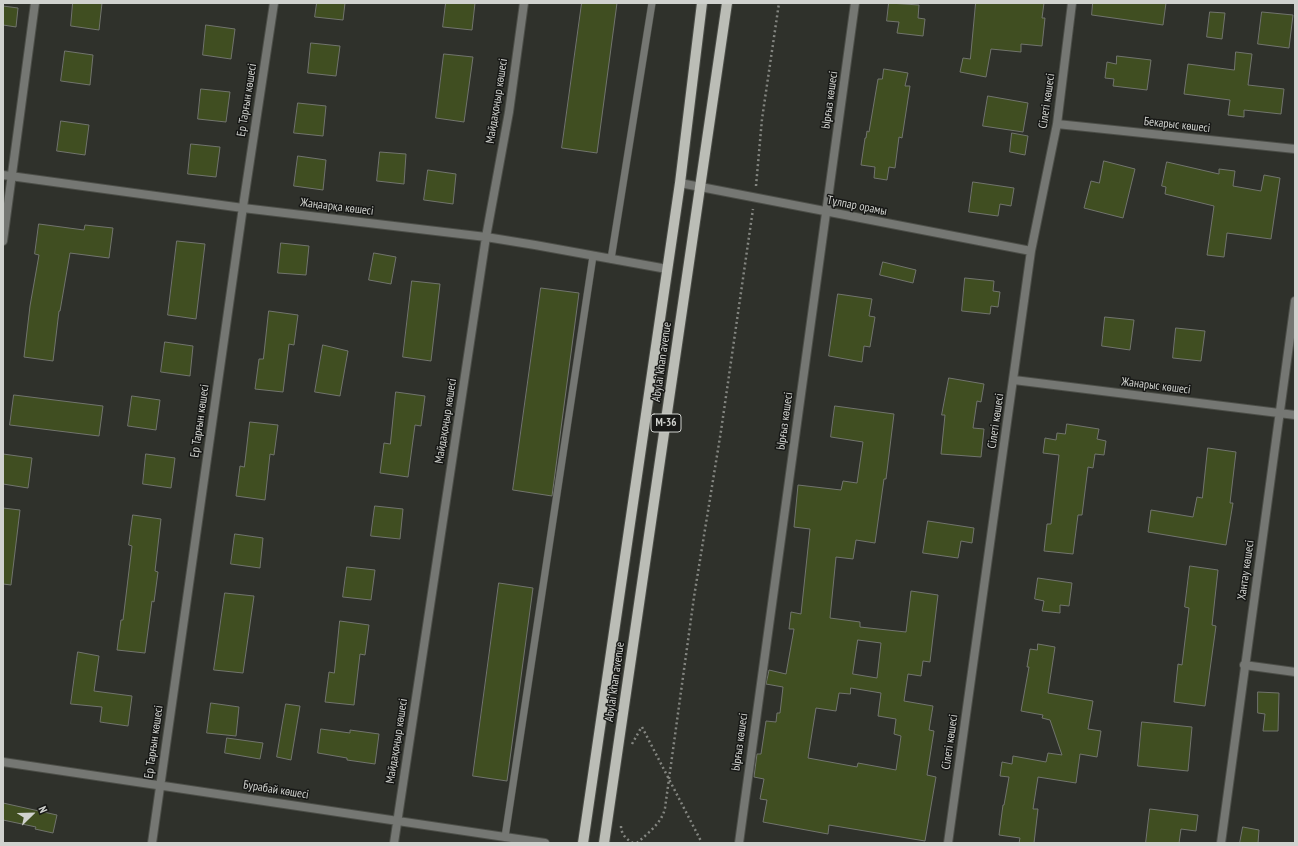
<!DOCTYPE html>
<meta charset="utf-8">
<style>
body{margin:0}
#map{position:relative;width:1298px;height:846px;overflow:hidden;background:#2f312b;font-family:"PT Sans Narrow",sans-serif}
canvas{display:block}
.frame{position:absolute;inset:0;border:4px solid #d0d2ce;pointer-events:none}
.north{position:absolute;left:12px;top:794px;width:40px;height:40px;-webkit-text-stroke:3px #171816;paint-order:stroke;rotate:67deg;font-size:11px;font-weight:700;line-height:16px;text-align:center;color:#d0d2ce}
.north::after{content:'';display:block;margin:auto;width:14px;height:18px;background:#d0d2ce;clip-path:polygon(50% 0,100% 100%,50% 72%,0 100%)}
</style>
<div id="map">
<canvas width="1298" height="846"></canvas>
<div class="frame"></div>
<div class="north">N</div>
</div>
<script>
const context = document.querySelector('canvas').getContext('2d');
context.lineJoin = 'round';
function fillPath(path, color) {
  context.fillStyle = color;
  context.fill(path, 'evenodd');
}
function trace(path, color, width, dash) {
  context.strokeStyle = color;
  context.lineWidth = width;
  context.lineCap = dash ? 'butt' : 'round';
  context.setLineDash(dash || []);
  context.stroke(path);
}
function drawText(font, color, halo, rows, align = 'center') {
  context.font = font + ' "PT Sans Narrow",sans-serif';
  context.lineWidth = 3;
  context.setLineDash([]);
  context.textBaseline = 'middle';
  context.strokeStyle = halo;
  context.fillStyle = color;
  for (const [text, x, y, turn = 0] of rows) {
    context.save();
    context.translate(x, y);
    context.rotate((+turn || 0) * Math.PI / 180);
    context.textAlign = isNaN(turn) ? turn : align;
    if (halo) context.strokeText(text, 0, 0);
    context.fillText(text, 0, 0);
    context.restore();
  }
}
const building = new Path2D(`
 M73,3H102L99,30L71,26Z
 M317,3H345L343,20L315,17Z
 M446,3H475L472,30L443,27Z
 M582,3H617L597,153L562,148Z
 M889,3L919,5L918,18L925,19L923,36L897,33L899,22L887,21Z
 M976,3H1044L1042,18H1045L1042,46L1021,44V52L991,49L986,77L960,72L963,58L970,59Z
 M1093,3H1166L1163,25L1092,15Z
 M3,6L18,8L16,27L3,25Z
 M1210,12L1225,13L1222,39L1207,37Z
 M1262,12L1293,15L1289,48L1258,44Z
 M206,25L235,29L231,59L203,55Z
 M311,43L340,46L336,76L308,73Z
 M65,51L93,55L90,85L61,81Z
 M1236,52L1252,54L1248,85L1284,89L1281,114L1244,110V117L1228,115L1230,100L1184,94L1188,64L1234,70Z
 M444,54L473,57L464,122L436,118Z
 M1117,56L1151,60L1147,90L1113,86L1114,79L1105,78L1107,62L1116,64Z
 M884,69L908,73L905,86H910L902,138L899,137L895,168L889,167L887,180L874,178L875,167L861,165L865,138H866L867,131L869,132L878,79H882Z
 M201,89L230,92L226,122L198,119Z
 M988,96L1028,103L1023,132L983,126Z
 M298,103L326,106L323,136L294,133Z
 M61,121L89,125L85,155L57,151Z
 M1012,133L1028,136L1025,155L1010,152Z
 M191,144L220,147L216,177L188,174Z
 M380,152L406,154L404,184L377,181Z
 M298,156L326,160L323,190L294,186Z
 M1104,161L1135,169L1123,218L1084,208L1091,181L1099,183Z
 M1167,162L1219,174V169L1235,171L1233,186L1261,191L1264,175L1280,178L1271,239L1227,233L1224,257L1207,255L1214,206L1165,194L1166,187L1162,186Z
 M428,170L456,174L453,204L424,200Z
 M973,182L1014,188L1011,206L1000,204L998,216L969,212Z
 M39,224L84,230L85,225L113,228L109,258L70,253L60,311H59L53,361L24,357L30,306L39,255L35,254Z
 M177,241L205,244L196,319L168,315Z
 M281,243L309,246L306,275L278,273Z
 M374,253L396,257L391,284L369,280Z
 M883,262L916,270L913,283L880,275Z
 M965,278L994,281L993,291L1000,292L998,307L991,306L990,314L962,311Z
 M412,281L440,284L431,361L403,357Z
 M541,288L579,293L552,496L513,490Z
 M838,294L872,299L869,316L875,317L870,347L864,346L862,362L829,356Z
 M269,311L298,315L294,345L289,344L283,392L255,389L259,359H263Z
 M1105,317L1134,320L1130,350L1102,346Z
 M1176,328L1205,331L1201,361L1173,358Z
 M165,342L193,346L190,376L161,372Z
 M323,345L348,351L340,396L315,392Z
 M949,378L984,384L981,402L977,401L973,428L984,429L981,457L941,454L945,415H942Z
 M396,392L425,396L421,426L415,425L408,477L380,473L384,443L390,444Z
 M14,395L103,406L99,436L10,425Z
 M132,396L160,400L156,430L128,426Z
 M835,406L894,414L886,479H884L875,543L856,540L853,559L836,557L830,618L860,622V627L906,632L911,591L938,595L930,662L923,661L921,676L908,674L904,701L933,706L929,730L934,731L927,775L936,777L925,841L829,825L828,834L763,822L767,800L760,799L764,779L754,777L757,754H761L766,721L776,722L777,713H780L783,687L766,684L768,675L769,670L786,674L794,629H789L791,612L801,614L810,529L794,527L798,485L841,490L843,481L857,483L863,442L831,437ZM858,640L881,643L877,678L853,674ZM851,688L881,693L878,716L896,719L894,734L901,736L896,770L858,763L857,767L808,758L816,708L836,711L839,693L850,694Z
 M250,422L278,425L274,455L270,454L265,500L236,496L240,466L244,467Z
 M1067,424L1099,429L1097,439L1106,441L1104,455L1095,454L1093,468L1088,467L1082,515H1078L1073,554L1044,551L1047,524H1051L1059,455L1043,453L1045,438L1056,440L1057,433L1065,434Z
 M1208,448L1236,452L1230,503H1233L1226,545L1148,532L1151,510L1193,517L1197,497L1202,498Z
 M3,454L32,458L28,488L3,484Z
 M146,454L175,458L171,488L143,484Z
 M375,506L403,509L400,539L371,536Z
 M3,508L20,510L11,585L3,584Z
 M133,515L161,519L155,571L158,572L154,602L152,601L145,653L117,650L121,620H123L132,546L129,545Z
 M928,521L974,528L972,543L961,541L958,558L923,553Z
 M235,534L263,538L260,568L231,564Z
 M1190,566L1218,570L1212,625L1216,626L1205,706L1174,702L1178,664L1182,665L1189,608L1185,607Z
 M347,567L375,570L371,600L343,597Z
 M1038,578L1072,583L1069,606L1060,605V613L1042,611L1044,601L1035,599Z
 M499,583L533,588L507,781L473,776Z
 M225,593L254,596L243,673L214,670Z
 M340,621L369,625L365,655L360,654L354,705L325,702L329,672L334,673Z
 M1038,644L1055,647L1048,693L1093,701L1088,729L1101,731L1097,757L1080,754L1076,783L1038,777L1033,809H1038L1034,843H1019L1020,838L999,835L1003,805H1004L1009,777L1000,776L1002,762L1012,764L1013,756L1046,762L1048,753L1062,755L1050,720L1042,718L1043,715L1021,711L1029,667H1027L1030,649L1037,650Z
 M78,652L99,656L94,691L132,696L128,726L100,722L102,707L71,704Z
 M1258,692L1279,693L1278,731H1263L1265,714L1258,713Z
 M211,703L239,707L236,736L207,733Z
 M286,704L300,706L291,760L277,757Z
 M1142,722L1192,727L1188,771L1138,766Z
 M321,729L350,733V730L379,734L375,764L347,760V758L318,753Z
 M227,738L263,743L260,759L225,753Z
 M3,803L57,815L53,833L35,829L36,827L3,820Z
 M1150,809L1198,815L1196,831L1181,829L1179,843H1146Z
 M1243,827L1259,830L1258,843H1240Z`);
fillPath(building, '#404e21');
trace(building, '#71746d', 1);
const lane = new Path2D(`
 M611,259L652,3
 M505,837L593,256`);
const street = new Path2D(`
 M1057,124L1295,149
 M3,175L243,208L486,237L535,245L667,269
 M680,183L1031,251
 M3,241L35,3
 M1014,380L1295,415
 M1244,665L1295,672
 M3,762L545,843
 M152,843L244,200L274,3
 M394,843L486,237L509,112L524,3
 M739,843L855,3
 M948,843L1031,251L1057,124L1072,3
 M1221,843L1295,301`);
const primary = new Path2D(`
 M583,843L680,183L702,3
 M604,843L727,3`);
trace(lane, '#4c4e48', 8);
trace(street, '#4c4e48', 10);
trace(primary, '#4c4e48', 12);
trace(new Path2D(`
 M756,186L762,119L779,3
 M642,727L702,843
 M632,744L641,728
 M621,826C621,834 626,839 633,843
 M637,843C648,833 662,823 665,808L694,597L721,431L753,209`), '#848681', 2.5, [2, 3]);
trace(lane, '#757773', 7);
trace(street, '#757773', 8);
trace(primary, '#bbbdb6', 10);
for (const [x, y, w] of [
 [666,423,30]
]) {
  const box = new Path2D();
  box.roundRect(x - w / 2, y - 9, w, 18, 3);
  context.fillStyle = '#171816';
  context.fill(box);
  trace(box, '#d0d2ce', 1);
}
drawText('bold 11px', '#d0d2ce', null, [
 ["M-36",666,423]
]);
drawText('12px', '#d0d2ce', '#171816', [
 ["Ер Тарғын көшесі",247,100,-81],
 ["Ырғыз көшесі",830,100,-82],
 ["Майдақоңыр көшесі",497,101,-81],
 ["Сілеті көшесі",1047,101,-82],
 ["Бекарыс көшесі",1177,125,6],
 ["Тұлпар орамы",857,206,11],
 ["Жаңаарқа көшесі",337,207,7],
 ["Abylai khan avenue",662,362,-82],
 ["Жанарыс көшесі",1156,386,7],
 ["Ер Тарғын көшесі",200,421,-82],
 ["Майдақоңыр көшесі",446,421,-81],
 ["Ырғыз көшесі",785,421,-82],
 ["Сілеті көшесі",996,421,-82],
 ["Хантау көшесі",1246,570,-82],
 ["Abylai khan avenue",615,682,-82],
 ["Майдақоңыр көшесі",397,741,-81],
 ["Ер Тарғын көшесі",154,742,-82],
 ["Ырғыз көшесі",740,742,-82],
 ["Сілеті көшесі",950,742,-82],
 ["Бурабай көшесі",276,790,9]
]);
</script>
